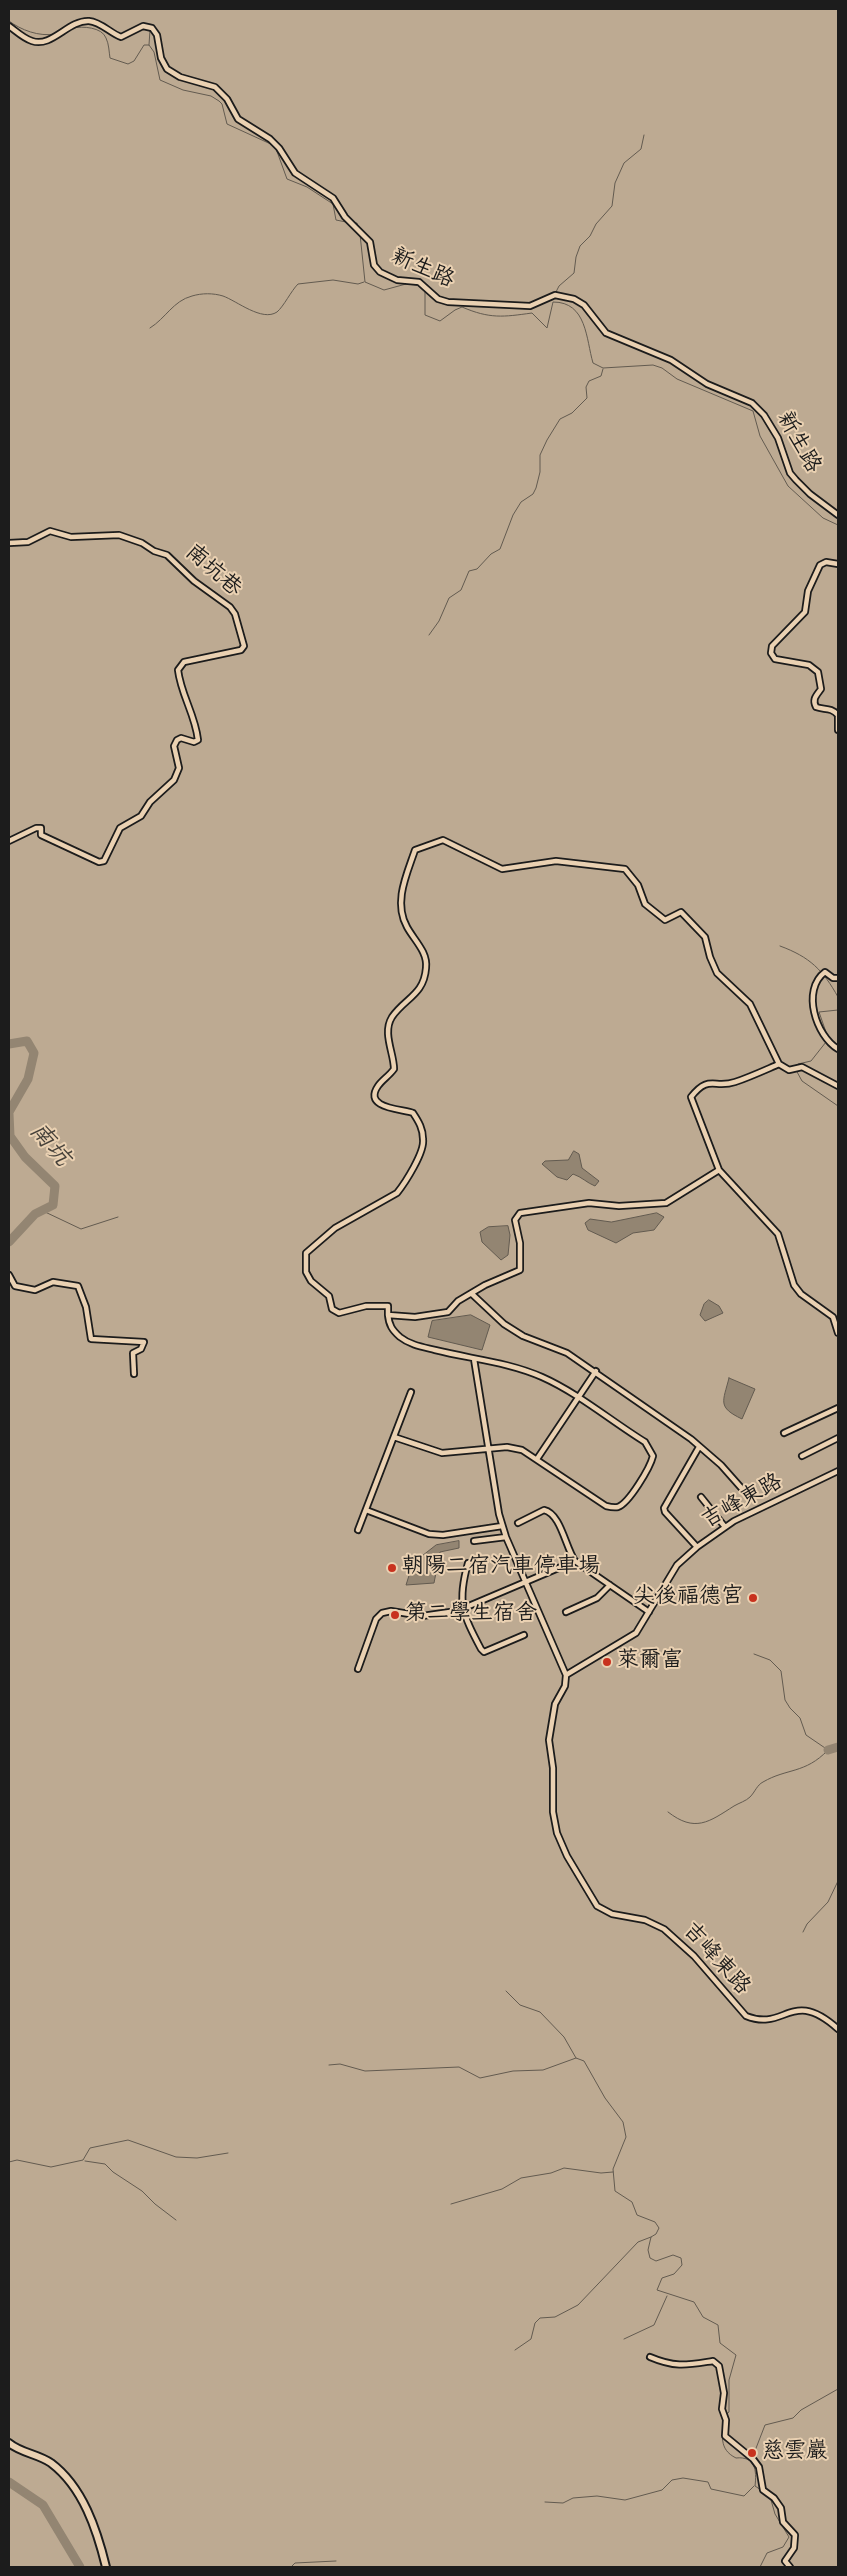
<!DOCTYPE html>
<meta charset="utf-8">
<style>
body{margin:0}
#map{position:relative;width:847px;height:2576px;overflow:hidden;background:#dec6a9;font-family:"Indie Flower",sans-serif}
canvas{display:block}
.frame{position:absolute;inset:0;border:10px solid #1c1c1c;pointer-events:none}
</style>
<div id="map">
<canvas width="847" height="2576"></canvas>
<div class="frame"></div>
</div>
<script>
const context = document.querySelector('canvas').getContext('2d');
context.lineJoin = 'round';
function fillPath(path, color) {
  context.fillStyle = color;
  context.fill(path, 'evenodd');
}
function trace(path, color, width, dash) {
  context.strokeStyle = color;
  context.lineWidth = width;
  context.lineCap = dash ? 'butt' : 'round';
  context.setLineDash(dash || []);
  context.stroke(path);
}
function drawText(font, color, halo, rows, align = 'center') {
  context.font = font + ' "Indie Flower","LXGW WenKai TC",sans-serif';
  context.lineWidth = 4;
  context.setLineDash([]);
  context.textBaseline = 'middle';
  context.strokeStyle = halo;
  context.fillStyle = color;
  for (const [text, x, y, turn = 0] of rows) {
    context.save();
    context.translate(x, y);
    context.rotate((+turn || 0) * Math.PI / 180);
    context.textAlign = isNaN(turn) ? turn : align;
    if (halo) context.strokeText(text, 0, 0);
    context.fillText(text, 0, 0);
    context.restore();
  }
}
fillPath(new Path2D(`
 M9,9H838V2567H9Z`), '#bdaa92');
const water = new Path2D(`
 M574,1151L579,1154L582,1168L599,1181L595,1186C587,1183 582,1177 573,1174L567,1180L557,1177L542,1164L545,1161L568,1160Z
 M657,1213L664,1217L654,1230L633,1233L616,1243L588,1230L585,1223L590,1219L611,1222Z
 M508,1226L510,1235L508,1255L501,1260L482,1242L480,1232L488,1227Z
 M709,1300L719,1306L723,1313L705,1321L700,1315L704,1304Z
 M471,1315L490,1325L482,1350L428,1337L432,1321Z
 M729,1378L755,1389L742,1419C717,1407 723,1402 729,1378Z
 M459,1541V1548L440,1552L434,1583L406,1585L413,1563L436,1545Z`);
fillPath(water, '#938572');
trace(water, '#635b50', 1);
trace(new Path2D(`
 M9,21C21,30 39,37 55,34
 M73,28C82,26 102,27 106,38C109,44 109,52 110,58L128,64L134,61L144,45H149L154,52L160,80L183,90L211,96L219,101L222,104L227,124L275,146L287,179L307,187L333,204L336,220L346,222
 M149,45L150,30
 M353,223H357L358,228
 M360,234L365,282L384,290L406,284L418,285L425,292V315L440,321L455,310L462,307C490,319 503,317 532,313L547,328L553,302C587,302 586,339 593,363L603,368L653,365L662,368L677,379L753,411L760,436L788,486L823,518L838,525
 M556,292L559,286L574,273L576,257L580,246L590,236L596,224L612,206L615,183L624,163L641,149L644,135
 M150,328C166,318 173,301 192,296C202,293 213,293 223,296C237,301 262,322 277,312C284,306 291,291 298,284L333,280L358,284L364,282
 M429,635L439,621L449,598L461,590L469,571L477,569L491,554L500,549L513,515L521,502L533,494L536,488L540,472V455L547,440L560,419L572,413L587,398L586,387L589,381L601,376L603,369
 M780,946C810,957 823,970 838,997
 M827,1035L819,1012L838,1010
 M797,1066L798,1064L811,1061L826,1042
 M796,1070L802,1081L838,1106
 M43,1211L81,1229L118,1217
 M668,1812C695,1833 709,1822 734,1806C739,1803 746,1801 750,1797C755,1792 757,1785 763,1782C787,1768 805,1774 828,1750L806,1735L800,1718L790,1708L785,1700L781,1671L770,1660L754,1654
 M803,1932L807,1924L828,1902L838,1881
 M506,1991L520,2005L540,2012L564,2037L576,2058
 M329,2065L340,2064L365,2071L459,2067L480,2078L513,2071L543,2070L576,2058L584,2061L605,2098L623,2122L626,2137L613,2169L615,2191L632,2202L637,2215L655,2222L659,2228L656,2234L651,2237L648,2250L650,2258L656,2261L673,2255L681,2258L682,2265L674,2274L662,2278L657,2290L694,2302L703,2317L718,2325L720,2343L736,2355L729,2380V2412L725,2415
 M85,2161L105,2164L113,2172L142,2191L155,2204L176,2220
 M9,2162L17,2160L51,2167L83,2160L90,2148L128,2140L176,2157L197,2158L228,2153
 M451,2204L502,2189L521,2178L551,2173L564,2168L601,2173L613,2172
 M624,2339L654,2325L667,2296
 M515,2350L531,2339L535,2323L540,2318L555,2317L578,2305L638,2242L651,2237
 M723,2419C723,2435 718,2449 736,2458C755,2456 757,2470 755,2486L761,2490
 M753,2456L765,2425L793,2418L801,2410L838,2389
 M545,2502L563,2503L573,2498L597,2496L625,2500L662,2490L672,2480L683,2478L708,2482L711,2489L744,2496L754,2486
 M291,2567L295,2563L336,2561
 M760,2567L767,2553L783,2547L789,2537L775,2514L771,2500L766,2494`), '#635b50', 1);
trace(new Path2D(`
 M9,1044L27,1041L34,1053L28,1079L9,1112
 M9,1114L10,1136L25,1157L55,1186L53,1205L35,1214L9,1242
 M828,1750L838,1747
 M9,2482L43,2505L80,2567`), '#938572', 9);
const street = new Path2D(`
 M9,26C16,31 23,38 32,41C52,48 68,20 89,21C101,22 110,33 121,37L143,26L152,28L157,35L161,58L167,69L180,77L215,87L227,99L238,119L270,139L279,148L295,173L333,198L345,217L370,242L374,265L380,272L397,280L419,282L438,299L448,302L530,306L555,295L574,299L584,305L606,333L671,360L707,384L752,403L764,415L778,438L790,473L796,480L810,494L838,515
 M9,543L28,542L50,531L71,537L119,535L142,543L154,551L167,555L194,581L230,607L235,614L244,646L241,650L184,662L178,670C181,695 195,714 198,740L194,742L181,738L177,740L174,746L179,768L174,780L150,802L141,816L120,828L104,861L99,862L41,835V828H36L9,841
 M838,564L826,562L820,565L808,591L805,612L772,646L771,653L775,659L809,665L818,672L821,689C816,696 812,699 816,707C824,710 831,707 838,715V730
 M838,978H833L825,972C801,990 816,1036 838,1049
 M779,1064C765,1070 750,1077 735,1082C714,1089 709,1074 691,1097L719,1170L778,1234L794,1285L801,1294L833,1317L838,1333
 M9,1275L15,1286L35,1290L53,1282L78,1286L86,1307L91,1339L144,1342L141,1349L133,1353L134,1374
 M472,1294L504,1324L523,1336L567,1353L691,1439L721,1465L744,1491
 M388,1315V1306H366L339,1313L332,1309L329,1296L311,1281L306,1272V1253L335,1228L397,1193C405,1183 425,1152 423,1139C423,1129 419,1122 413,1113C404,1109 362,1109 378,1086C382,1080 389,1076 394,1069C394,1053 382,1033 392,1017C405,998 424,995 426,968C428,952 414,940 407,927C393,902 407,874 415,850L443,840L502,869L556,861L625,869L638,885L645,904L665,920L681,912L705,937L710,957L717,973L750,1004L779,1064L789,1070L802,1067L838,1086
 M474,1359L499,1514L506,1537L566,1675L565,1686L555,1704L549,1740L553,1768V1812L557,1833L567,1856L597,1906L612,1914L645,1920L664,1929L694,1956L746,2016C786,2032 791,1987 838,2029
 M784,1433L838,1408
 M394,1437L442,1453L507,1447L522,1450L606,1506C610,1507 614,1508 618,1507C629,1503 650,1468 653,1456L645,1442C611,1421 578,1393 542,1377C508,1362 471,1359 435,1350C423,1347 410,1345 400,1337C392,1330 389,1325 388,1315L415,1317L448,1312L458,1301L485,1285L520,1270V1243L515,1220L520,1213L589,1203L619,1206L666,1203L719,1170
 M802,1456L838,1438
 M537,1459L596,1371
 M701,1497L725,1527
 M366,1510L429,1534L443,1535L502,1526
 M518,1523L544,1510C561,1514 565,1546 575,1561L649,1612
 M358,1530L411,1392
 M474,1541L506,1537
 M697,1547L665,1512L664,1508L699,1447
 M468,1563C457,1602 462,1613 481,1649L484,1652L524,1635
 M566,1612L597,1598L610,1585
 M358,1669L376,1619L382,1613L391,1611L422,1616L457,1611L575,1561
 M566,1675L636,1633L677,1565L697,1547L734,1521L838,1471
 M650,2357C676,2368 687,2365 713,2361L719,2366L724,2393L722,2409L726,2420L725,2436L753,2459L759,2467L763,2490L774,2498L781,2508L783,2522L795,2535L794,2548L785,2561L790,2567`);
const secondary = new Path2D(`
 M9,2443C21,2453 38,2454 51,2463C83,2487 97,2530 106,2567`);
trace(street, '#1c1c1c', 8);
trace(secondary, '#1c1c1c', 10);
trace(street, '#ead1b2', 4.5);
trace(secondary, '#ead1b2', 6);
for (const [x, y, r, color] of [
 [392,1568,5,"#c8321e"],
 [753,1598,5,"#c8321e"],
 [395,1615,5,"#c8321e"],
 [607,1662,5,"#c8321e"],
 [752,2453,5,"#c8321e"]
]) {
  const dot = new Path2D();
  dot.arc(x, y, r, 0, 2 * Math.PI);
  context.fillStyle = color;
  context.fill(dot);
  trace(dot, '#ead1b2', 2);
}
drawText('22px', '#1c1c1c', '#ead1b2', [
 ["新生路",422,270,24],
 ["新生路",797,443,61],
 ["南坑巷",212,572,41],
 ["吉峰東路",743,1503,-29],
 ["吉峰東路",715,1960,48]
]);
drawText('22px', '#1c1c1c', '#ead1b2', [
 ["朝陽二宿汽車停車場",402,1568],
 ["尖後福德宮",743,1598,"right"],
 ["第二學生宿舍",405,1615],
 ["萊爾富",617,1662],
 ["慈雲巖",762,2453]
], 'left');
drawText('italic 24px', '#46413a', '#ead1b2', [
 ["南坑",48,1146,50]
]);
</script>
